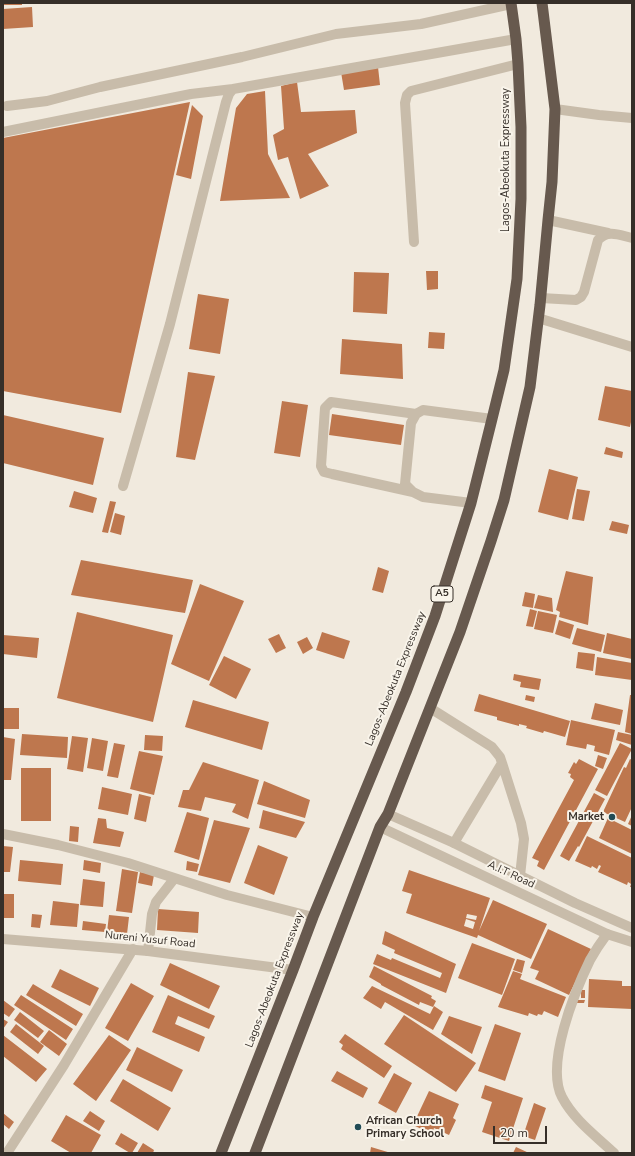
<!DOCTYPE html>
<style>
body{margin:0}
#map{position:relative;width:635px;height:1156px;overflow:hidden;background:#f1eade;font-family:"Nunito Sans",sans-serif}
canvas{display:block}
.frame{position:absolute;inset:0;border:4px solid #362f29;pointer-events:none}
.scale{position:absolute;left:493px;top:1126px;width:54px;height:18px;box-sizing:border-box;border:2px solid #362f29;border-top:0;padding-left:5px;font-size:12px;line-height:14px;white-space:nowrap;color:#362f29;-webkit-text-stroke:3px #f9f4ea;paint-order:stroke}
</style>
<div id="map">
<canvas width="635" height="1156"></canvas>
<div class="frame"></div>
<div class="scale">20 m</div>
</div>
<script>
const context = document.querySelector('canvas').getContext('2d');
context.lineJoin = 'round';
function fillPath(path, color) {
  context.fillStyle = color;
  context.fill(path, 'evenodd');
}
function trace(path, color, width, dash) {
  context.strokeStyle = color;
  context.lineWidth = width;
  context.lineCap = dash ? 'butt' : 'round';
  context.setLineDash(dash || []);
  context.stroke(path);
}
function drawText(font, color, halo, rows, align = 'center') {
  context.font = font + ' "Nunito Sans",sans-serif';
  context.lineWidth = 4;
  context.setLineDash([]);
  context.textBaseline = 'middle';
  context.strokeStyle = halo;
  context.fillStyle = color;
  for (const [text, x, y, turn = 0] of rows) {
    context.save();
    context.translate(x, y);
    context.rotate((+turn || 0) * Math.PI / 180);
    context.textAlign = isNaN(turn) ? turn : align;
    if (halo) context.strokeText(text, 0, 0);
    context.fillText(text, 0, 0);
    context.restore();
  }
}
fillPath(new Path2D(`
 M3,3H22V5H3Z
 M32,7L33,27L3,29V9Z
 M378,67L380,85L344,90L341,72Z
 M297,82L301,112L355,110L357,133L308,154L329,186L300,199L288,157L278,160L273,135L284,129L281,86Z
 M265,91L268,154L290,198L220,201L236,108L247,94Z
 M190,102L121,413L3,391V138Z
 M192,105L203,116L191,179L176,175Z
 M426,271H438V289L427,290Z
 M354,272L389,273L387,314L353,312Z
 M198,294L229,299L220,354L189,349Z
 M429,332L445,333L444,349L428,348Z
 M342,339L402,344L403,379L340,374Z
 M188,372L215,376L195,460L176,457Z
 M605,386L632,391V417L630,427L598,420Z
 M282,401L308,405L300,457L274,453Z
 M332,414L404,425L401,445L329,435Z
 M3,415L104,438L93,485L3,463Z
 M606,447L623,452L622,458L604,454Z
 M549,469L578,477L568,520L538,512Z
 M577,489L590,491L584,521L572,519Z
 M74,491L97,498L93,513L69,507Z
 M110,501L116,502L108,533L102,532Z
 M115,513L125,516L121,535L110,532Z
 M612,521L629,525L627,534L609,530Z
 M81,560L193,580L185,613L71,595Z
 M378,567L389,571L383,593L372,590Z
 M566,571L593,577L588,625L559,617L560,612L556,610Z
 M200,584L244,601L209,681L171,664Z
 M525,592L535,594L533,608L522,606Z
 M538,595L552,598L553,612L534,608Z
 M530,609L537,611L533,627L526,626Z
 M538,611L557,615L553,633L534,629Z
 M77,612L173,635L153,722L57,698Z
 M559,620L574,625L570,639L555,634Z
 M577,628L605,635L601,652L572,644Z
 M322,632L350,641L344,659L316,650Z
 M607,633L632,639V659L603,653Z
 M279,634L286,648L276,653L268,639Z
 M3,635L39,638L37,658L3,654Z
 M307,637L313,648L303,654L297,642Z
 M578,652L595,654L593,671L576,668Z
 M224,656L251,669L236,699L209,685Z
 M597,657L632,663V680L595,675Z
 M514,674L541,679L539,690L520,687L521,682L513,680Z
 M479,694L570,721L565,737L544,731L543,733L526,728L527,726L519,724V726L497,720V717L474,711Z
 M526,695L535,697L534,702L525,700Z
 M630,695H632V734L625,732Z
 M193,700L269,722L262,750L185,727Z
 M595,703L623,710L620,725L591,719Z
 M3,708H19V729H3Z
 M571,720L615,730L609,755L594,751L595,746L587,744L586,749L566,745Z
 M618,732L632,735V745L616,740Z
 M22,734L68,737L67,758L20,755Z
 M145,735L163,736L162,751L144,750Z
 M72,736L88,738L83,772L67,769Z
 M3,737L15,739L11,780H3Z
 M92,738L108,741L103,771L87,768Z
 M114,743L125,745L118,778L107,776Z
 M620,743L632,749L607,796L595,790Z
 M139,751L163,756L154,795L130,789Z
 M598,755L607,758L603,769L595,766Z
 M579,759L598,769L544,870L537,866L539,861L532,858L574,780L570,777L571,774L568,773L574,762L576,764Z
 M630,759L632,760V807L625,822L603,812L624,767L626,768Z
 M203,762L259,780L248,819L232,812L236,804L205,797L201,811L178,807L183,790H189Z
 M21,768H51V821H21Z
 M264,781L310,800L305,818L257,804Z
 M102,787L132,794L128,815L98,809Z
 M594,793L605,799L579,847L578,846L569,861L560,856Z
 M139,794L151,797L146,822L134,819Z
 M263,810L305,822L296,838L259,828Z
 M187,812L209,818L199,860L174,852Z
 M632,815V826L628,824Z
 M98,818L106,819L107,828L124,832L120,847L93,843Z
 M608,818L632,830V854L599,838Z
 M214,820L250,828L230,883L198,875Z
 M70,826L79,827L78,842L69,841Z
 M587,836L632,858V887H630L631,884L628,882L627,885L598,872L601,866L599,865L597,869L592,866L591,868L575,861Z
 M258,845L288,857L274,895L244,883Z
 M3,846L13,847L10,872H3Z
 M20,860L63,864L61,885L18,881Z
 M84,860L101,863L100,873L83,870Z
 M187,861L199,864L197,872L186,870Z
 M122,869L138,872L132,913L116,911Z
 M409,870L490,898L479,931L493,900L547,924L531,959L478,935L477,938L406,913L412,894L402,891ZM467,914L477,916L476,920L466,918ZM466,919L475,922L473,929L464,926Z
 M140,872L154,875L152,886L138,883Z
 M83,879L105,882L103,907L80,905Z
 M3,894H14V918H3Z
 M53,901L79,904L77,927L50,925Z
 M158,909L199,912L198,933L157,930Z
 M32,914L42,915L40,928L31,927Z
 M109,915L129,917L127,934L107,932Z
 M83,921L106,924L105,932L82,930Z
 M548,929L591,949L569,995L535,979L539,971L530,968Z
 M385,931L456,964L446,993L373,964L377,954L391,960L392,958L440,978L442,973L394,953L395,950L382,944Z
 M472,943L515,959L502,995L458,978Z
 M517,959L525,961L522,973L513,970Z
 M170,963L220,986L209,1009L160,985Z
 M374,966L432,996L431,998L436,1001L433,1007L420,1002L419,1005L381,985V984L369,977Z
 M60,969L99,988L90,1006L51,987Z
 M513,971L522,974L520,979L566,997L558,1017L544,1011L542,1015L538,1014L537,1016L529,1013L528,1016L498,1007Z
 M589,979L622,981V986H632V1009L588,1007Z
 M131,983L154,996L128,1041L105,1028Z
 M33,984L83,1014L76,1026L26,995Z
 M372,986L430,1014L434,1006L443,1012L433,1030L385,1002L381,1009L363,998Z
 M581,990H585V998H581Z
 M21,995L73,1029L66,1040L14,1005Z
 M168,995L215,1016L209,1029L178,1016L175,1024L205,1037L199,1052L152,1032Z
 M3,1000L15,1009L9,1017L3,1013Z
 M574,1000H585L584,1003H574Z
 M20,1012L44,1031L38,1038L14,1020Z
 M404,1015L476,1063L456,1092L384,1044Z
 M449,1016L482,1027L472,1054L441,1034Z
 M3,1019L8,1022L3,1029Z
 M16,1024L44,1046L38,1054L10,1032Z
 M495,1024L521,1033L505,1081L478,1071Z
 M49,1030L67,1044L59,1056L40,1042Z
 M345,1034L392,1066L384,1078L341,1049L343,1045L339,1042Z
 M3,1035L47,1069L36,1082L3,1056Z
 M109,1035L131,1050L96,1101L73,1084Z
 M137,1047L183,1070L172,1092L126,1070Z
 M337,1071L368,1088L363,1098L331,1081Z
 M394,1073L412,1083L396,1113L378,1103Z
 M123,1079L171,1108L158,1131L110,1101Z
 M485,1085L523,1098L509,1141L482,1132L492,1102L481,1098Z
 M429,1091L459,1104L453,1118L456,1120L449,1135L434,1128L432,1134L413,1125Z
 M534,1103L546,1108L535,1140L523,1136Z
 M90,1111L105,1121L99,1131L83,1121Z
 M3,1113L14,1122L9,1129L3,1124Z
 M66,1115L101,1135L91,1153H71L51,1141Z
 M121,1133L138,1143L132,1153H130L115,1144Z
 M143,1143L154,1150L153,1153H137Z
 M371,1147L391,1153H370Z
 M516,1147L529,1153H513Z`), '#be774e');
trace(new Path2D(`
 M7,106L47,101L100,87L242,57L336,34L421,24L511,4
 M3,132L191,94L233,89
 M548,220L608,233
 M414,242L405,103L407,95L411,91L518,64
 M541,298L576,300L581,297L584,292L598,240C608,229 619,235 632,238
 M538,318L632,347
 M123,486L170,324L226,102L229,94L233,89L516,39
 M413,492L332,474L324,472L321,466L325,408L331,402L416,414
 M471,503L423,497L413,492L405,484L411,423L416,414L423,410L492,419
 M430,708L492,747L500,757L502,763L454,843
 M502,763L521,823L524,839L520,876
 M607,934C601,942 595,951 590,960C575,991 545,1064 562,1097C574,1120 596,1136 614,1153`), '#c8bcaa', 10);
trace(new Path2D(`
 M555,109L599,115L632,118
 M3,834L58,845L128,863L227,895L313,917
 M148,951L152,914L156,902L174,879
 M7,1153L64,1065L133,949`), '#c8bcaa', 10);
trace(new Path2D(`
 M388,814L454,843L575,903L632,928
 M380,827L607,934L632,942
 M3,939L148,951L293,970`), '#c8bcaa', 10);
trace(new Path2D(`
 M221,1153L293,970L313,917L406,692L435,616L471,503L492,419L504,370L517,279L521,199V127L518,64L516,39L511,3
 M255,1153L380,827L388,814L460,632L491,541L504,500L530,387L540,305L548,220L552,182L555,109L542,3`), '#67594e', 11);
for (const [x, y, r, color] of [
 [612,817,4,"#214b55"],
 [358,1127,4,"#214b55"]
]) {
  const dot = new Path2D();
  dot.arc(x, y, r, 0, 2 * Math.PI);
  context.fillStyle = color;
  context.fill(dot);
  trace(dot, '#f9f4ea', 1.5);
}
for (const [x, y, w] of [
 [442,594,22]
]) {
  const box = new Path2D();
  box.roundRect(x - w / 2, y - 8, w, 16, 3);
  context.fillStyle = '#f9f4ea';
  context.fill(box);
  trace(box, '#362f29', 1);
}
drawText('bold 10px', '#362f29', null, [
 ["A5",442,594]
]);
drawText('11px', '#362f29', '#f9f4ea', [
 ["Lagos-Abeokuta Expressway",506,160,-90],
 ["Lagos-Abeokuta Expressway",396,679,-68],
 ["A.I.T Road",511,875,25],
 ["Nureni Yusuf Road",150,940,6],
 ["Lagos-Abeokuta Expressway",275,980,-69]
]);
drawText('bold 11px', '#362f29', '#f9f4ea', [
 ["Market",604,817],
 ["African Church",366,1121,"left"],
 ["Primary School",366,1134,"left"]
], 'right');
</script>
